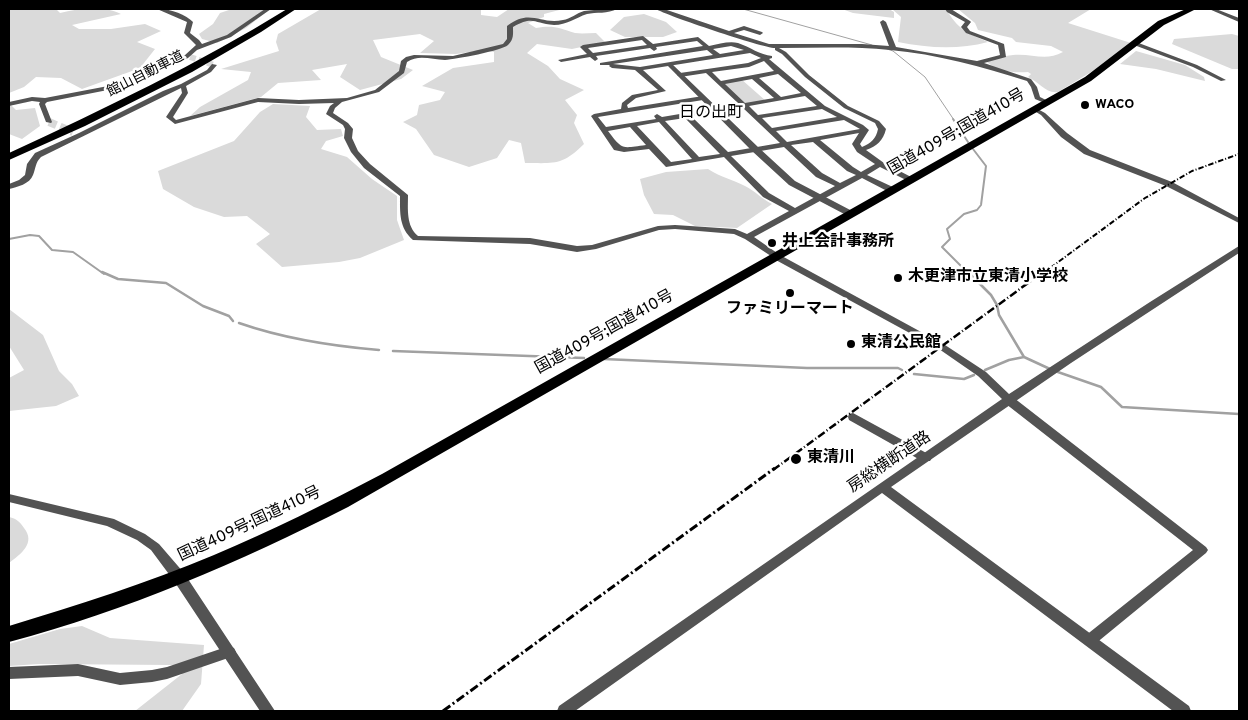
<!DOCTYPE html>
<meta charset="utf-8">
<style>
body{margin:0}
#map{position:relative;width:1248px;height:720px;overflow:hidden;background:#fff;font-family:Overpass,sans-serif}
canvas{display:block}
.frame{position:absolute;inset:0;border:10px solid #000;pointer-events:none}
</style>
<div id="map">
<canvas width="1248" height="720"></canvas>
<div class="frame"></div>
</div>
<script>
const context = document.querySelector('canvas').getContext('2d');
context.lineJoin = 'round';
function fillPath(path, color) {
  context.fillStyle = color;
  context.fill(path, 'evenodd');
}
function trace(path, color, width, dash) {
  context.strokeStyle = color;
  context.lineWidth = width;
  context.lineCap = dash ? 'butt' : 'round';
  context.setLineDash(dash || []);
  context.stroke(path);
}
function drawText(font, color, halo, rows, align = 'center') {
  context.font = font + ' Overpass,"Noto Sans JP",sans-serif';
  context.lineWidth = 5;
  context.setLineDash([]);
  context.textBaseline = 'middle';
  context.strokeStyle = halo;
  context.fillStyle = color;
  for (const [text, x, y, turn = 0] of rows) {
    context.save();
    context.translate(x, y);
    context.rotate((+turn || 0) * Math.PI / 180);
    context.textAlign = isNaN(turn) ? turn : align;
    if (halo) context.strokeText(text, 0, 0);
    context.fillText(text, 0, 0);
    context.restore();
  }
}
fillPath(new Path2D(`
 M9,9H56L60,13C79,8 102,5 121,14L72,25L79,29H111L145,24L161,31L137,42L155,49L140,68L132,71L82,89L61,78L36,77L24,87L9,93Z
 M232,9H270L246,28L217,43L202,39L199,34L213,24L220,13Z
 M321,9H481V15L497,17L509,9H563L544,14V17L528,23L536,28C554,25 559,28 575,33C582,34 589,33 596,33L605,42L572,49L537,44L527,53L548,66L560,79L584,90L565,100L577,115L574,123L584,144C562,166 554,163 525,163L521,143L509,140L497,158L469,167L434,155L416,129L403,122L417,115L419,105L440,100L445,92L422,86L453,68L494,62V52L485,50L456,54L420,53L434,41L420,34L373,40L381,57L413,70L401,79L360,90L340,77L347,64L312,70L321,80L278,83L261,97L190,116L200,107L248,80L251,72L221,69L279,51L276,42L278,34Z
 M842,9H889L894,12V18L853,13Z
 M892,9H946C958,29 966,33 988,42C958,50 928,48 898,42L901,17Z
 M958,9H1091L1068,23L1131,43L1106,63L1058,92C1046,94 1039,82 1028,77L1031,74L1028,72C1015,73 998,72 987,62C995,59 1003,56 1013,55C1032,53 1045,62 1063,52L1051,46L1016,42L1012,38L978,30L975,23Z
 M644,14L666,22L677,32L663,37H625L610,30L624,17Z
 M1232,34L1239,36V69H1232L1172,44L1174,39Z
 M1136,51L1185,65L1204,77L1205,81L1156,69L1120,64Z
 M741,79L766,101L743,105L720,83Z
 M9,103L16,110L35,108L40,126L22,139L9,134Z
 M273,104L310,106L306,117L317,130L341,129L343,136L326,141L321,149L347,157L372,179L397,196V220L404,240L360,258L339,262L282,267L256,244L270,234L247,216L224,217L194,207L163,189L158,171L234,141L260,112Z
 M708,169C722,178 732,179 745,186C755,191 762,199 772,204L737,228L695,226L673,215L654,214L644,195L640,179L666,172Z
 M9,309L43,335L59,371L72,384L79,396L56,406L9,411V378L24,370L9,346Z
 M9,517C17,519 19,521 24,528C36,543 21,554 9,563Z
 M82,626L110,638L204,645L201,684L182,711H135L182,674L172,665L39,664L9,666V644L60,629Z`), '#dadada');
trace(new Path2D(`
 M743,9L872,45
 M887,49L893,51L925,77L954,120`), '#a1a1a1', 1);
trace(new Path2D(`
 M953,119L968,142
 M9,239L30,235L39,236L52,250L73,252L104,274
 M969,274L942,247L950,239L947,229L964,214L977,210L981,205L986,166L973,149`), '#a1a1a1', 2);
trace(new Path2D(`
 M102,272L118,279L166,283L203,306L229,316L233,321
 M968,272L991,295L997,305L999,315L1024,357L1050,369
 M239,323C285,339 331,346 379,350
 M393,351L584,358
 M604,359L807,368H898L902,370
 M985,370L1009,360L1024,357
 M1055,371L1101,387L1122,407L1239,414
 M914,374L964,379L974,375`), '#a1a1a1', 2.5);
trace(new Path2D(`
 M190,57L214,65`), '#d9d9d9', 6, [6, 3]);
trace(new Path2D(`
 M49,122L73,132`), '#d9d9d9', 8, [8, 4]);
fillPath(new Path2D(`
 M157,9C168,8 186,14 193,22L190,33L199,40L202,44L227,35L265,9H271L231,37L197,50L188,58L128,86L47,102L45,104L52,122L51,123L46,122L39,104L40,102L32,101L9,106V102L32,97L45,98L124,83L184,56L196,45L184,33L187,22Z
 M604,9H617C608,14 596,12 587,14C575,18 567,25 554,25C534,24 534,15 513,27C513,34 514,39 508,45C501,51 456,59 445,60C432,60 419,54 407,62L404,73L379,92L342,102L335,108L333,113L348,123L353,129L352,138L358,151L370,164L408,195C408,209 406,226 418,236L530,238L577,246L592,245L658,226L675,225L735,229L747,234L789,211L763,197L724,157L666,167L649,149L624,152L614,150L591,116L594,114L621,109L622,103L632,95L658,90L635,70L612,68L609,66L610,65H600V63L703,46L697,41L656,47L657,49L654,51L650,48L596,56L598,59L595,61L590,57L561,62L558,60L587,54L580,47L583,45L643,36L653,44L698,37L709,46C719,44 729,41 738,43C750,47 760,55 772,56V58L769,59L825,106L863,125L869,130L860,144L862,147C871,143 876,139 878,129L875,123L844,108L805,77L782,54L775,50V48C763,48 665,15 656,9H664L729,31L744,26L762,32L763,33L760,35L744,30L734,33L769,44H862L889,46L880,22L883,20L886,22L896,47L977,61L1000,55L998,45L966,33L961,27L965,22L947,12L945,9H951L970,21L971,22L967,27L970,31L1004,44L1006,57L984,63L1031,79L1037,87L1040,97L1050,102L1047,104L1035,99L1031,87L1027,81C982,67 937,54 890,50C853,46 816,48 779,48L786,52L809,75L848,106L879,121L886,129C883,141 877,146 866,150L884,163L915,179L911,181H908L880,167L867,175L895,188V192H889L862,178L754,237L780,255L781,257L780,259L777,260L745,239L734,234L675,229L659,230L596,249L577,252L530,244L413,240C399,228 400,213 400,196L364,168L351,152L344,138L345,129L343,125L326,114L330,106L334,103L299,104L258,102L175,124L166,117L182,93L181,88L41,157C35,163 36,168 33,175C30,184 17,187 9,189V184L19,180L25,175L27,164L35,153L79,133L163,91L181,84L207,70L212,64L217,65L211,72L186,86L188,93L173,117L176,120L258,98L299,100L347,98L375,90L399,71L401,61L406,57L414,55L453,56L503,44L507,39V26C530,8 540,25 563,20C570,19 577,13 584,11C591,10 597,10 604,9ZM642,40L647,45L593,53L588,48ZM731,46L744,50L720,54L713,49ZM707,50L713,55L640,67L613,64ZM750,53L761,58L748,63L680,73L677,75L680,77L706,73L739,104L662,117L657,114L654,116L656,119L606,127L598,117L703,100L706,98L703,96L628,108L627,105L636,98L666,91L643,70ZM764,61L774,71L721,81L712,72L749,67ZM778,74L801,93L781,97L759,78ZM752,79L774,98L745,103L725,84ZM805,96L817,106L758,115L749,106ZM742,107L780,143L728,152L691,116ZM822,109L837,117L772,128L762,118ZM685,118L720,154L699,157L665,121ZM844,120L860,129L787,142L776,131ZM659,122L692,159L671,162L637,126ZM630,127L646,145C622,148 623,151 608,131ZM859,133L852,144L857,152L875,164L861,172L853,167L820,140ZM813,142L847,171L856,175L840,183L822,173L791,145ZM784,147L816,177L835,186L795,208L769,193L731,156Z
 M1209,9H1216L1239,18V22Z
 M1136,42L1197,65L1226,80L1221,81L1193,67L1134,45L1133,44Z
 M1034,107L1045,113L1067,133L1090,150L1172,182L1239,218V223L1166,186L1084,154L1061,137L1041,115L1031,109Z
 M1010,397L1014,398L1206,547L1208,550L1206,553L1095,644L1090,646L1085,644L1083,640L1085,636L1193,550L1006,404L1005,401Z
 M853,413L930,455L932,458L930,461H922L849,420L848,417L849,414Z
 M229,646L234,648L236,652L234,656L167,679L152,682L120,685L78,676L9,679V667L78,664L120,673L152,670L167,667Z`), '#535353');
fillPath(new Path2D(`
 M667,63H671L758,147L795,181L854,212V216H848L789,185L752,151L667,65Z
 M1239,246V253L1071,363L891,487L1189,706L1191,711H1173L882,493L575,711H557L559,706L1002,399L978,376L939,349L774,259L773,257L774,255H780L945,345L986,372L1009,394L1150,302Z
 M9,494L114,519L145,534L159,544L184,573L275,711H260L174,581L151,550L137,540L107,526L9,502Z`), '#535353');
fillPath(new Path2D(`
 M1186,9H1196L1164,25L1091,81L348,507C240,562 126,611 9,642V626C78,605 147,583 214,555C271,531 327,503 382,474L1085,77L1158,21Z`), '#000');
fillPath(new Path2D(`
 M287,9H296L261,32L192,72L85,126L9,160V153C104,109 198,64 287,9Z`), '#000');
trace(new Path2D(`
 M1042,274L1145,198L1192,171L1239,154`), '#000', 2, [5.5, 2, 1, 2]);
trace(new Path2D(`
 M773,470L1043,272`), '#000', 2.5, [8, 2.5, 1, 2.5]);
trace(new Path2D(`
 M443,711L775,468`), '#000', 3, [9, 3, 2, 3]);
for (const [x, y, r, color] of [
 [1085,105,5,"#000"],
 [772,243,5,"#000"],
 [898,278,5,"#000"],
 [790,293,5,"#000"],
 [851,344,5,"#000"],
 [796,459,6,"#000"]
]) {
  const dot = new Path2D();
  dot.arc(x, y, r, 0, 2 * Math.PI);
  context.fillStyle = color;
  context.fill(dot);
  trace(dot, '#fff', 2);
}
drawText('14px', '#000', '#fff', [
 ["館山自動車道",146,75,-27]
]);
drawText('bold 14px', '#000', '#fff', [
 ["WACO",1095,105]
], 'left');
drawText('16px', '#000', '#fff', [
 ["日の出町",711,114]
]);
drawText('16px', '#000', '#fff', [
 ["国道409号;国道410号",957,133,-30],
 ["国道409号;国道410号",605,333,-29],
 ["房総横断道路",890,463,-34],
 ["国道409号;国道410号",250,525,-25]
]);
drawText('bold 16px', '#000', '#fff', [
 ["井上会計事務所",782,243],
 ["木更津市立東清小学校",908,278],
 ["ファミリーマート",790,310,"center"],
 ["東清公民館",861,344],
 ["東清川",807,459]
], 'left');
</script>
